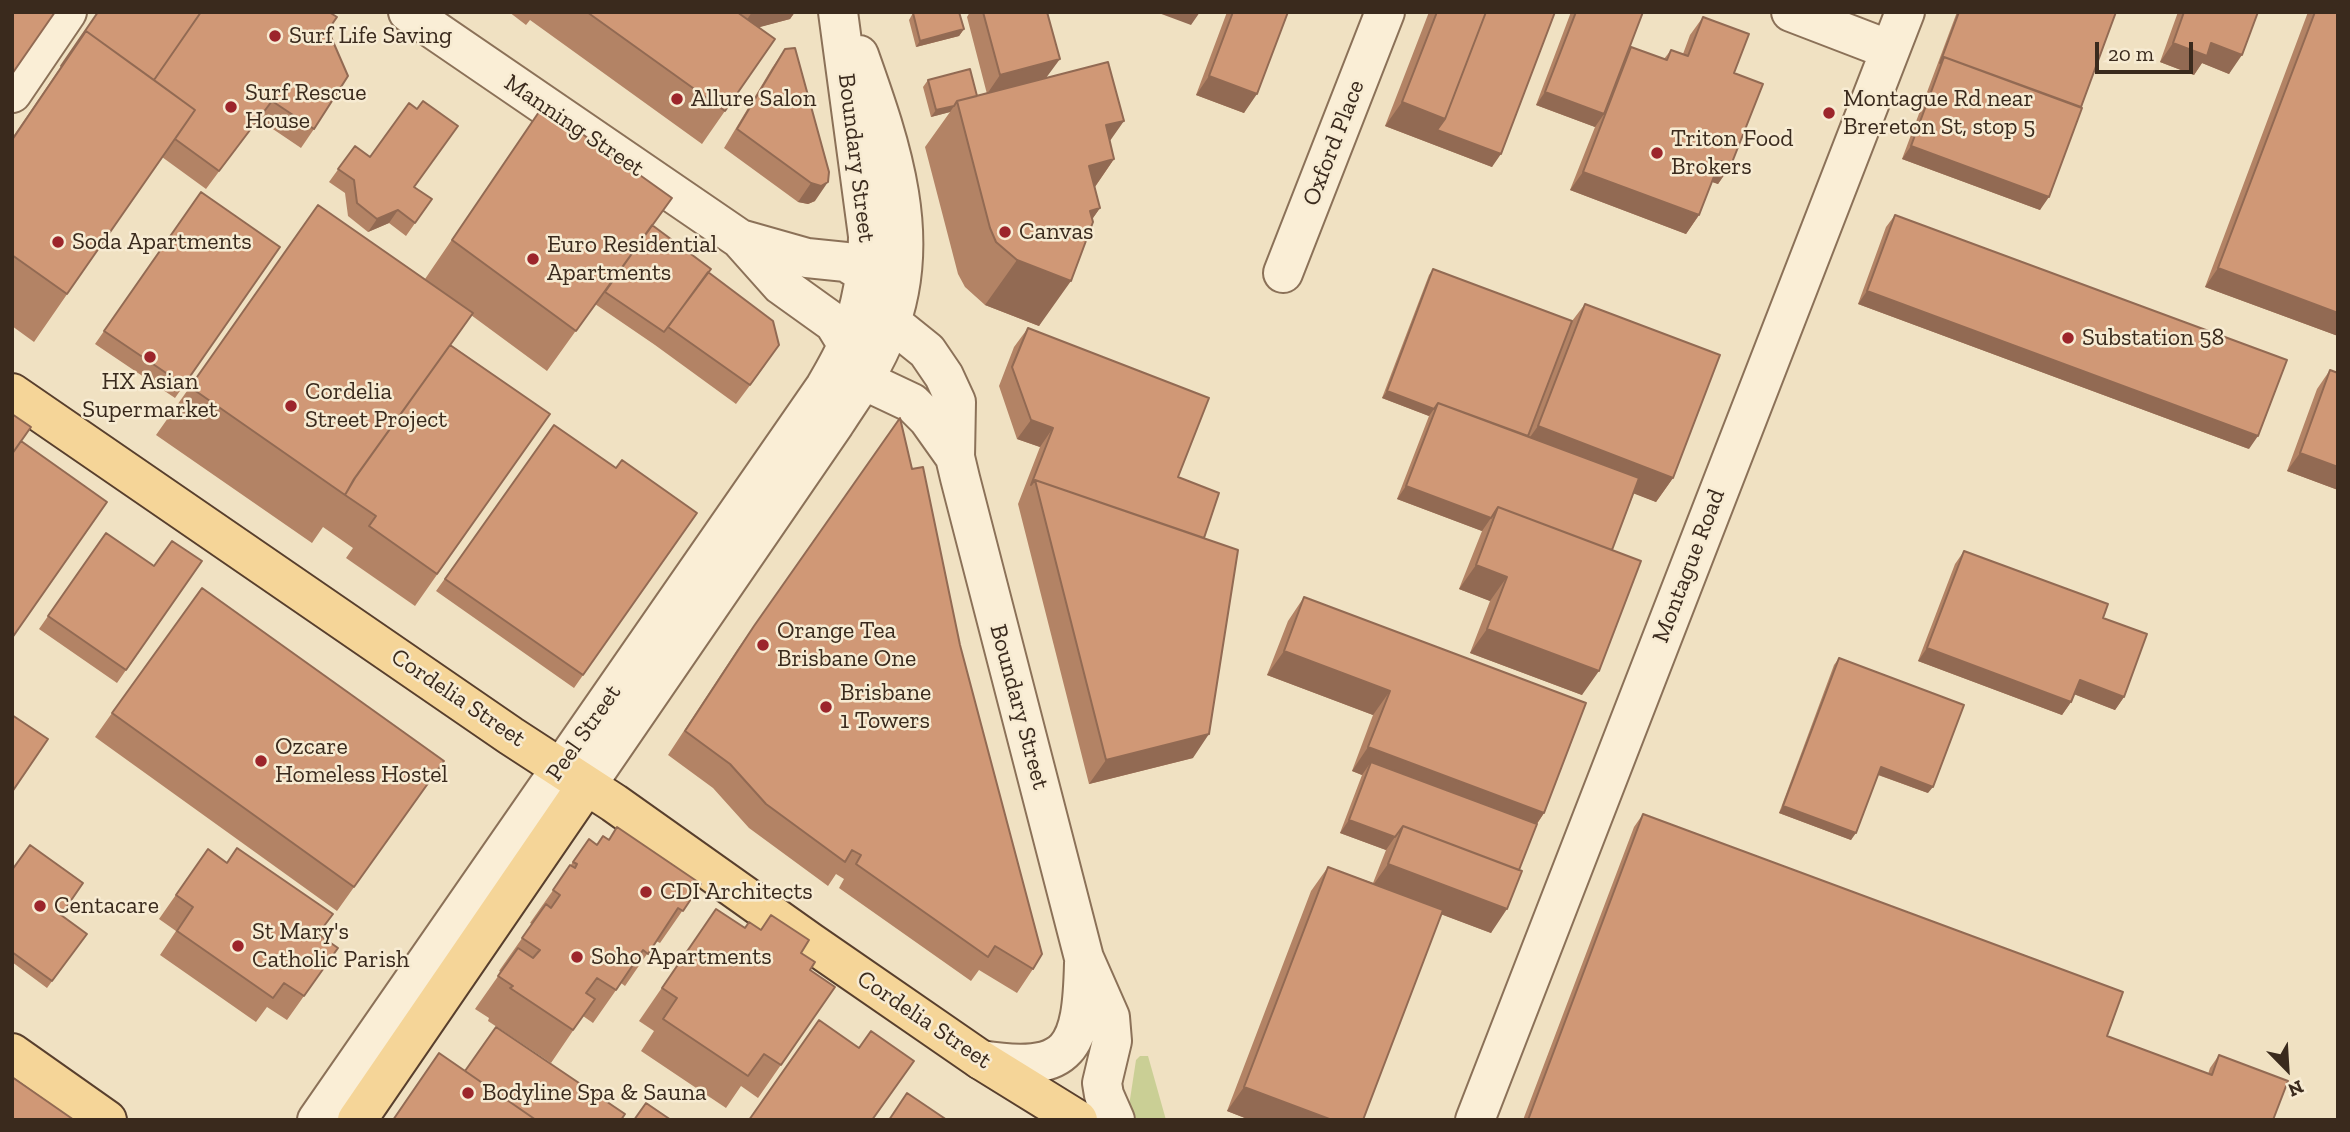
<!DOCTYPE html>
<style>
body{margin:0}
#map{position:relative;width:2350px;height:1132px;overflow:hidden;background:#f0e1c2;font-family:"Zilla Slab",serif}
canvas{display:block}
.frame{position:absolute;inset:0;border:14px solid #3a2a1d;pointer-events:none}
.north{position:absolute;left:2252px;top:1034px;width:70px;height:70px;-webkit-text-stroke:5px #f7ebd2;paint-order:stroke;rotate:156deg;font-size:19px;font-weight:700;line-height:28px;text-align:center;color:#3a2a1d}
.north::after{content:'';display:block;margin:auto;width:24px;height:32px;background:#3a2a1d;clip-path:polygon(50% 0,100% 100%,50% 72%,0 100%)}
.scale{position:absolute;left:2095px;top:42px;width:98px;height:32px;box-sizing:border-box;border:4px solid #3a2a1d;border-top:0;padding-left:9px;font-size:21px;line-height:24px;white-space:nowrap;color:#3a2a1d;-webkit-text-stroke:5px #f7ebd2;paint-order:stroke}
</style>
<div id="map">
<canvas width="2350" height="1132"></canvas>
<div class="frame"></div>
<div class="north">N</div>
<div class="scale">20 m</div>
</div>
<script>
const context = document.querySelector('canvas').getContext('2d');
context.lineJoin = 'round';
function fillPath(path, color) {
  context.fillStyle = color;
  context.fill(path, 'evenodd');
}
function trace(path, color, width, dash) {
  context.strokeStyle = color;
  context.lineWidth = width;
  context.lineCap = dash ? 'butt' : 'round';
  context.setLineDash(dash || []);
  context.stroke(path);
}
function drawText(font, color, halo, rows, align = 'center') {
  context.font = font + ' "Zilla Slab",serif';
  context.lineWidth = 5;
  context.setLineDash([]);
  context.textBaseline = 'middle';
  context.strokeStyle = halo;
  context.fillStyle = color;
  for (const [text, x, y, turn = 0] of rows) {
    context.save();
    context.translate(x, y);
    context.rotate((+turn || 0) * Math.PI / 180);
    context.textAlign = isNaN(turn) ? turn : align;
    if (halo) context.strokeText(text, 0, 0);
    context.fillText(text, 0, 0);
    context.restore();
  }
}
fillPath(new Path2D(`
 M1140,1056H1148L1166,1120H1139L1132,1117L1129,1106L1136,1060Z`), '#cacf95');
const minor = new Path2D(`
 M408,12L740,239L781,285L834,323L866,375L876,386L912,403L928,419L955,457
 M1791,12L1890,50
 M12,93L67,12
 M740,239L807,258L846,262L864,273L891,322L927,351L944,376L956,402L955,457L960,478L1084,958L1110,1017L1112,1041L1102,1083L1104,1095L1115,1120
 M1283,273L1385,12
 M586,786L835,423C853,395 874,367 886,335C925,241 891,145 859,55
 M981,1060C1072,1075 1082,1047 1084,963
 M317,1120L825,387C833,373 842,358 848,343C860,310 868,271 868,236L838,12
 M1475,1120L1905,12`);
const major = new Path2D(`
 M12,393L511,736L614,803L810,942L981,1060L1078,1120
 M12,1053L107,1120
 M357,1120L586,786`);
trace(minor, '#8b7158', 42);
trace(major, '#583f2d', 42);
trace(minor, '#faeed6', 38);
trace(major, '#f5d598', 38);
fillPath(new Path2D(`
 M98,12L328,31L314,129L301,148L258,119L206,189L162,157L34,342L12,326V138Z
 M509,12H795L790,19L759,27L775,39L702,144L530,20L526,25Z
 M970,12H1047L1046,78L1110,141L1114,159L1095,187L1100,208L1092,219L1039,326L985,305L965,287L958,274L925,147L950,112L931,117L923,87L928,80L977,96L987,94L967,17Z
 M1227,12H1288L1244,113L1196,95Z
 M1429,12H1555L1492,167L1385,126Z
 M1571,12H1643L1628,52L1631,47L1664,59L1671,50L1683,54L1690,35L1703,17L1734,73L1731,165L1718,184L1712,182L1699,215L1686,234L1570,190L1595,127L1536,105Z
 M1957,12H2116L2040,210L1902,159Z
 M2178,12H2258L2229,74L2202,63L2194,75L2160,62Z
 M2308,12H2338V336L2205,287Z
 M913,13L964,29L959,36L916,47L909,20Z
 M785,49L815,201L808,204L798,202L724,148L772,68Z
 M543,106L652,225L709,273L766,364L736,404L655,345L595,304L547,371L471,315L451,345L550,414L415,606L346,558L353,548L323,527L312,543L156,435L318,205L425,279Z
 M355,146L432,199L406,236L389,223L368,232L348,216L345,193L329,182Z
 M201,192L280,247L175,398L95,344Z
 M1895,215L2249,449L1858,304L1886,227Z
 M1433,269L1572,321L1585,304L1673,478L1656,502L1634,493L1612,550L1582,695L1470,653L1490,601L1459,589L1482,531L1397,499L1429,416L1382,398L1429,275Z
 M1028,328L1178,477L1204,538L1193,758L1089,784L1018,504L1040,447L1017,439L999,386L1014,347Z
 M2330,370L2338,373V490L2287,471L2317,389Z
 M900,418L912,469L960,645L1033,969L1017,993L979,970L971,981L839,888L844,879L836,874L828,886L749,828L713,788L668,755L737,650Z
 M554,425L616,468L697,513L574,688L436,591Z
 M106,533L154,566L202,561L117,683L39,629Z
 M1964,551L2124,697L2115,710L2074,694L2071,702L2062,715L1918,661L1955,564Z
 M1304,597L1544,813L1537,824L1491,933L1441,914L1363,1120H1250L1227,1111L1311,891L1328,867L1373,883L1386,850L1340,833L1362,775L1352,771L1373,715L1267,675L1288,621Z
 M1839,658L1928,793L1878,775L1851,840L1779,813L1834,665Z
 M112,713L444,761L337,911L95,737Z
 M1643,814L2107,1036L2208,1074L2210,1068L2219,1055L2273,1120H1523L1634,827Z
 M589,839L597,845L608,840L701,884L660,943L656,941L625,986L621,983L593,1023L583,1016L551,1063L488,1021L489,1018L475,1009L501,972L499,971L532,924L530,923Z
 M208,849L318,934L338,948L287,1020L267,1007L256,1022L160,955L176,931L159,919Z
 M12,870L61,915L87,934L47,988L12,962Z
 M716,909L745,928L760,930L801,953L810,970L835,987L758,1098L741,1086L726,1108L641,1051L654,1031L639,1021Z`), '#b38365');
fillPath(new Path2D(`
 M752,12H795L790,19L738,33Z
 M1156,12H1200L1191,25Z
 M964,29L959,36L916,47L920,41Z
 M2173,43H2211L2242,55L2229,74L2202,63L2194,75L2160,62Z
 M1060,59L1046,78L987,94L1000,75Z
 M1209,76L1257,94L1244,113L1196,95Z
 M1545,92L1604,114L1595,127L1536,105Z
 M1402,102L1445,119L1501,154L1492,167L1385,126Z
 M954,106L950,112L931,117L936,110Z
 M1124,121L1093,165L1114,159L1083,204L1057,211L1106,125Z
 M1911,146L2049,197L2040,210L1902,159Z
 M1720,161L1731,165L1718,184L1707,180Z
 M1583,172L1699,215L1686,234L1570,190Z
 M828,182L815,201L808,204L798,202L811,183Z
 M1100,208L1068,254L1090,211Z
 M398,210L389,223L368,232L377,219Z
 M1017,260L1071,281L1039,326L985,305Z
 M2218,268L2338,313V336L2205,287Z
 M1867,291L2258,436L2249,449L1858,304Z
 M1387,391L1434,409L1429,416L1382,398Z
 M1433,417L1525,444L1538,426L1673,478L1656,502Z
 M1031,420L1053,428L1040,447L1017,439Z
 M2300,453L2338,467V490L2287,471Z
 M1406,486L1491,518L1482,531L1397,499Z
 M1476,565L1507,577L1490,601L1459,589Z
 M1487,629L1599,671L1582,695L1470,653Z
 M1927,648L2071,702L2062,715L1918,661Z
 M1284,651L1390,691L1373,715L1267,675Z
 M2080,680L2124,697L2115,710L2071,693Z
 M1209,734L1193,758L1089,784L1106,760Z
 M1368,747L1544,813L1528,837L1371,762L1362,775L1352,771Z
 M1881,767L1933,787L1928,793L1876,774Z
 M1783,806L1856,833L1851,840L1779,813Z
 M1349,820L1395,837L1386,850L1340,833Z
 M1388,864L1507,909L1491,933L1371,888Z
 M1244,1087L1332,1120H1250L1227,1111Z`), '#926a53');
const building = new Path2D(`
 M12,12H55L12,74Z
 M98,12H201L154,80L86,31L61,66Z
 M201,12H329L337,17L328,30L348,76L314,129L272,101L219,171L175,139L195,110L154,80Z
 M587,12H737L775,39L725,111Z
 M916,12H959L964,29L920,41L913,13Z
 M983,12H1047L1060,59L1000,75Z
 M1233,12H1288L1257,94L1209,76Z
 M1437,12H1486L1445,119L1402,102Z
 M1486,12H1555L1501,154L1437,130L1445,119Z
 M1576,12H1643L1604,114L1545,92Z
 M1959,12H2116L2081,107L1944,57L1940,63Z
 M2184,12H2258L2242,55L2211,43L2207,56L2173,43Z
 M2315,12H2338V313L2218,268Z
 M1703,17L1749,34L1734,73L1763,84L1731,165L1720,161L1699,215L1583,172L1631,47L1667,60L1671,50L1688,56Z
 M86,31L195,110L67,294L12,255V140Z
 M795,48L829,172L828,182L821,186L811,183L737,129L785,49Z
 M1944,57L2082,108L2049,197L1911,146Z
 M1108,62L1124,121L1106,125L1114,159L1089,166L1100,208L1090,211L1093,222L1071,281L1017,260L996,242L990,228L957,101Z
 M970,69L977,96L957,101L954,106L936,110L928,80Z
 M423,101L458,126L414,187L432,199L415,223L398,210L377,219L357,203L354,180L338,169L355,146L370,157L409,103L417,109Z
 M543,106L672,198L576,331L452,240Z
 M201,192L280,247L184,385L104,331Z
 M318,205L473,313L355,478L345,495L190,387Z
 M1895,215L2287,360L2258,436L1867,291Z
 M652,225L711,269L664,332L605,292Z
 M1433,269L1572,321L1528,436L1438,403L1434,409L1387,391Z
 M708,272L773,321L779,345L750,385L668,327Z
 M1585,304L1720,355L1673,478L1538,426Z
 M1028,328L1209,398L1178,477L1219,493L1204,538L1035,480L1031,485L1053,428L1031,420L1012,367Z
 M450,345L550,414L437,574L369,526L376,516L345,495L354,479Z
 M2330,370L2338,373V467L2300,453Z
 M1438,403L1639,478L1612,550L1498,507L1491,518L1406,486Z
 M12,414L31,427L12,454Z
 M900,418L912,469L923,467L960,645L1042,954L1033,969L995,946L988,957L856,864L861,855L852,850L845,862L766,804L730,764L685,731L754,626Z
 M554,425L616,468L622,460L697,513L583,675L445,579Z
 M21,441L107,502L12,638V454Z
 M1035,480L1238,550L1209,734L1106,760Z
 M1498,507L1641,561L1599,671L1487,629L1507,577L1476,565Z
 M106,533L154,566L172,541L202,561L126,670L48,616Z
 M1964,551L2108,604L2103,618L2147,634L2124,697L2080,680L2071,702L1927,648Z
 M202,588L444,761L354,887L112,713Z
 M1304,597L1586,703L1544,813L1368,747L1390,691L1284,651Z
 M1839,658L1964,705L1933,787L1881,767L1856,833L1783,806Z
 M12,715L48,739L12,792Z
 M1371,762L1537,824L1519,870L1403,826L1395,837L1349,820Z
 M1643,814L2123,992L2107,1036L2212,1075L2219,1055L2288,1081L2273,1120H1528Z
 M1403,826L1522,871L1507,909L1388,864Z
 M617,827L701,884L683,911L678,908L648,954L643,950L616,990L597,978L586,993L595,999L573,1030L510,988L513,986L498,976L518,948L533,958L540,950L522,938L546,904L551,908L560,895L553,890L570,865L575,868L577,864L573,862L589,839L597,845L603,836L609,840Z
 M30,845L83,883L61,915L87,934L52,981L12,952V870Z
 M237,848L333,914L318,934L338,948L304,996L284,983L273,998L177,931L193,907L176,895L208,849L227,863Z
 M1328,867L1443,910L1363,1120H1332L1244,1087Z
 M716,909L745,928L749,922L761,930L771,915L809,940L801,953L815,962L810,970L835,987L781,1065L764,1054L748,1076L663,1019L677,998L662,988Z
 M819,1020L859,1048L871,1031L914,1061L872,1120H749Z
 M496,1027L625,1114L621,1120H536L465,1071Z
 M439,1053L536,1120H393Z
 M12,1077L74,1120H12Z
 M907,1093L947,1120H889Z
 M646,1103L671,1120H634Z`);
fillPath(building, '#d09876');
trace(building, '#926a53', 2);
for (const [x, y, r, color] of [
 [275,36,7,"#9c252b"],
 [677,99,7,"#9c252b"],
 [231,107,7,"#9c252b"],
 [1829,113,7,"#9c252b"],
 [1657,153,7,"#9c252b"],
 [1005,232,7,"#9c252b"],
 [58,242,7,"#9c252b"],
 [533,259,7,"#9c252b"],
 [2068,338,7,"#9c252b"],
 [150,357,7,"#9c252b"],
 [291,406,7,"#9c252b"],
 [763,645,7,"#9c252b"],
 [826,707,7,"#9c252b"],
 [261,761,7,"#9c252b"],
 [646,892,7,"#9c252b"],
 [40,906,7,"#9c252b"],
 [238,946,7,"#9c252b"],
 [577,957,7,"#9c252b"],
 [468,1093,7,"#9c252b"]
]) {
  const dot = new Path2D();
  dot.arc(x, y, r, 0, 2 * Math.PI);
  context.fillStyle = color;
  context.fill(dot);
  trace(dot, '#f7ebd2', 2.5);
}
drawText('24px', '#3a2a1d', '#f7ebd2', [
 ["Surf Life Saving",289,36],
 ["Surf Rescue",245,93],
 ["House",245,121],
 ["Allure Salon",691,99],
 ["Montague Rd near",1843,99],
 ["Brereton St, stop 5",1843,127],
 ["Triton Food",1671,139],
 ["Brokers",1671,167],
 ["Canvas",1019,232],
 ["Soda Apartments",72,242],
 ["Euro Residential",547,245],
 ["Apartments",547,273],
 ["Substation 58",2082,338],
 ["HX Asian",150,382,"center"],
 ["Supermarket",150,410,"center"],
 ["Cordelia",305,392],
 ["Street Project",305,420],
 ["Orange Tea",777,631],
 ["Brisbane One",777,659],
 ["Brisbane",840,693],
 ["1 Towers",840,721],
 ["Ozcare",275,747],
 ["Homeless Hostel",275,775],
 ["CDI Architects",660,892],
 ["Centacare",54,906],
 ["St Mary's",252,932],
 ["Catholic Parish",252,960],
 ["Soho Apartments",591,957],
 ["Bodyline Spa & Sauna",482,1093]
], 'left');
drawText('24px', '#3a2a1d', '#f7ebd2', [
 ["Manning Street",574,126,34],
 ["Oxford Place",1334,143,-69],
 ["Boundary Street",856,158,83],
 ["Montague Road",1689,566,-69],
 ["Cordelia Street",458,698,34],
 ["Boundary Street",1019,707,75],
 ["Peel Street",584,733,-55],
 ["Cordelia Street",924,1020,34]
]);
</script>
